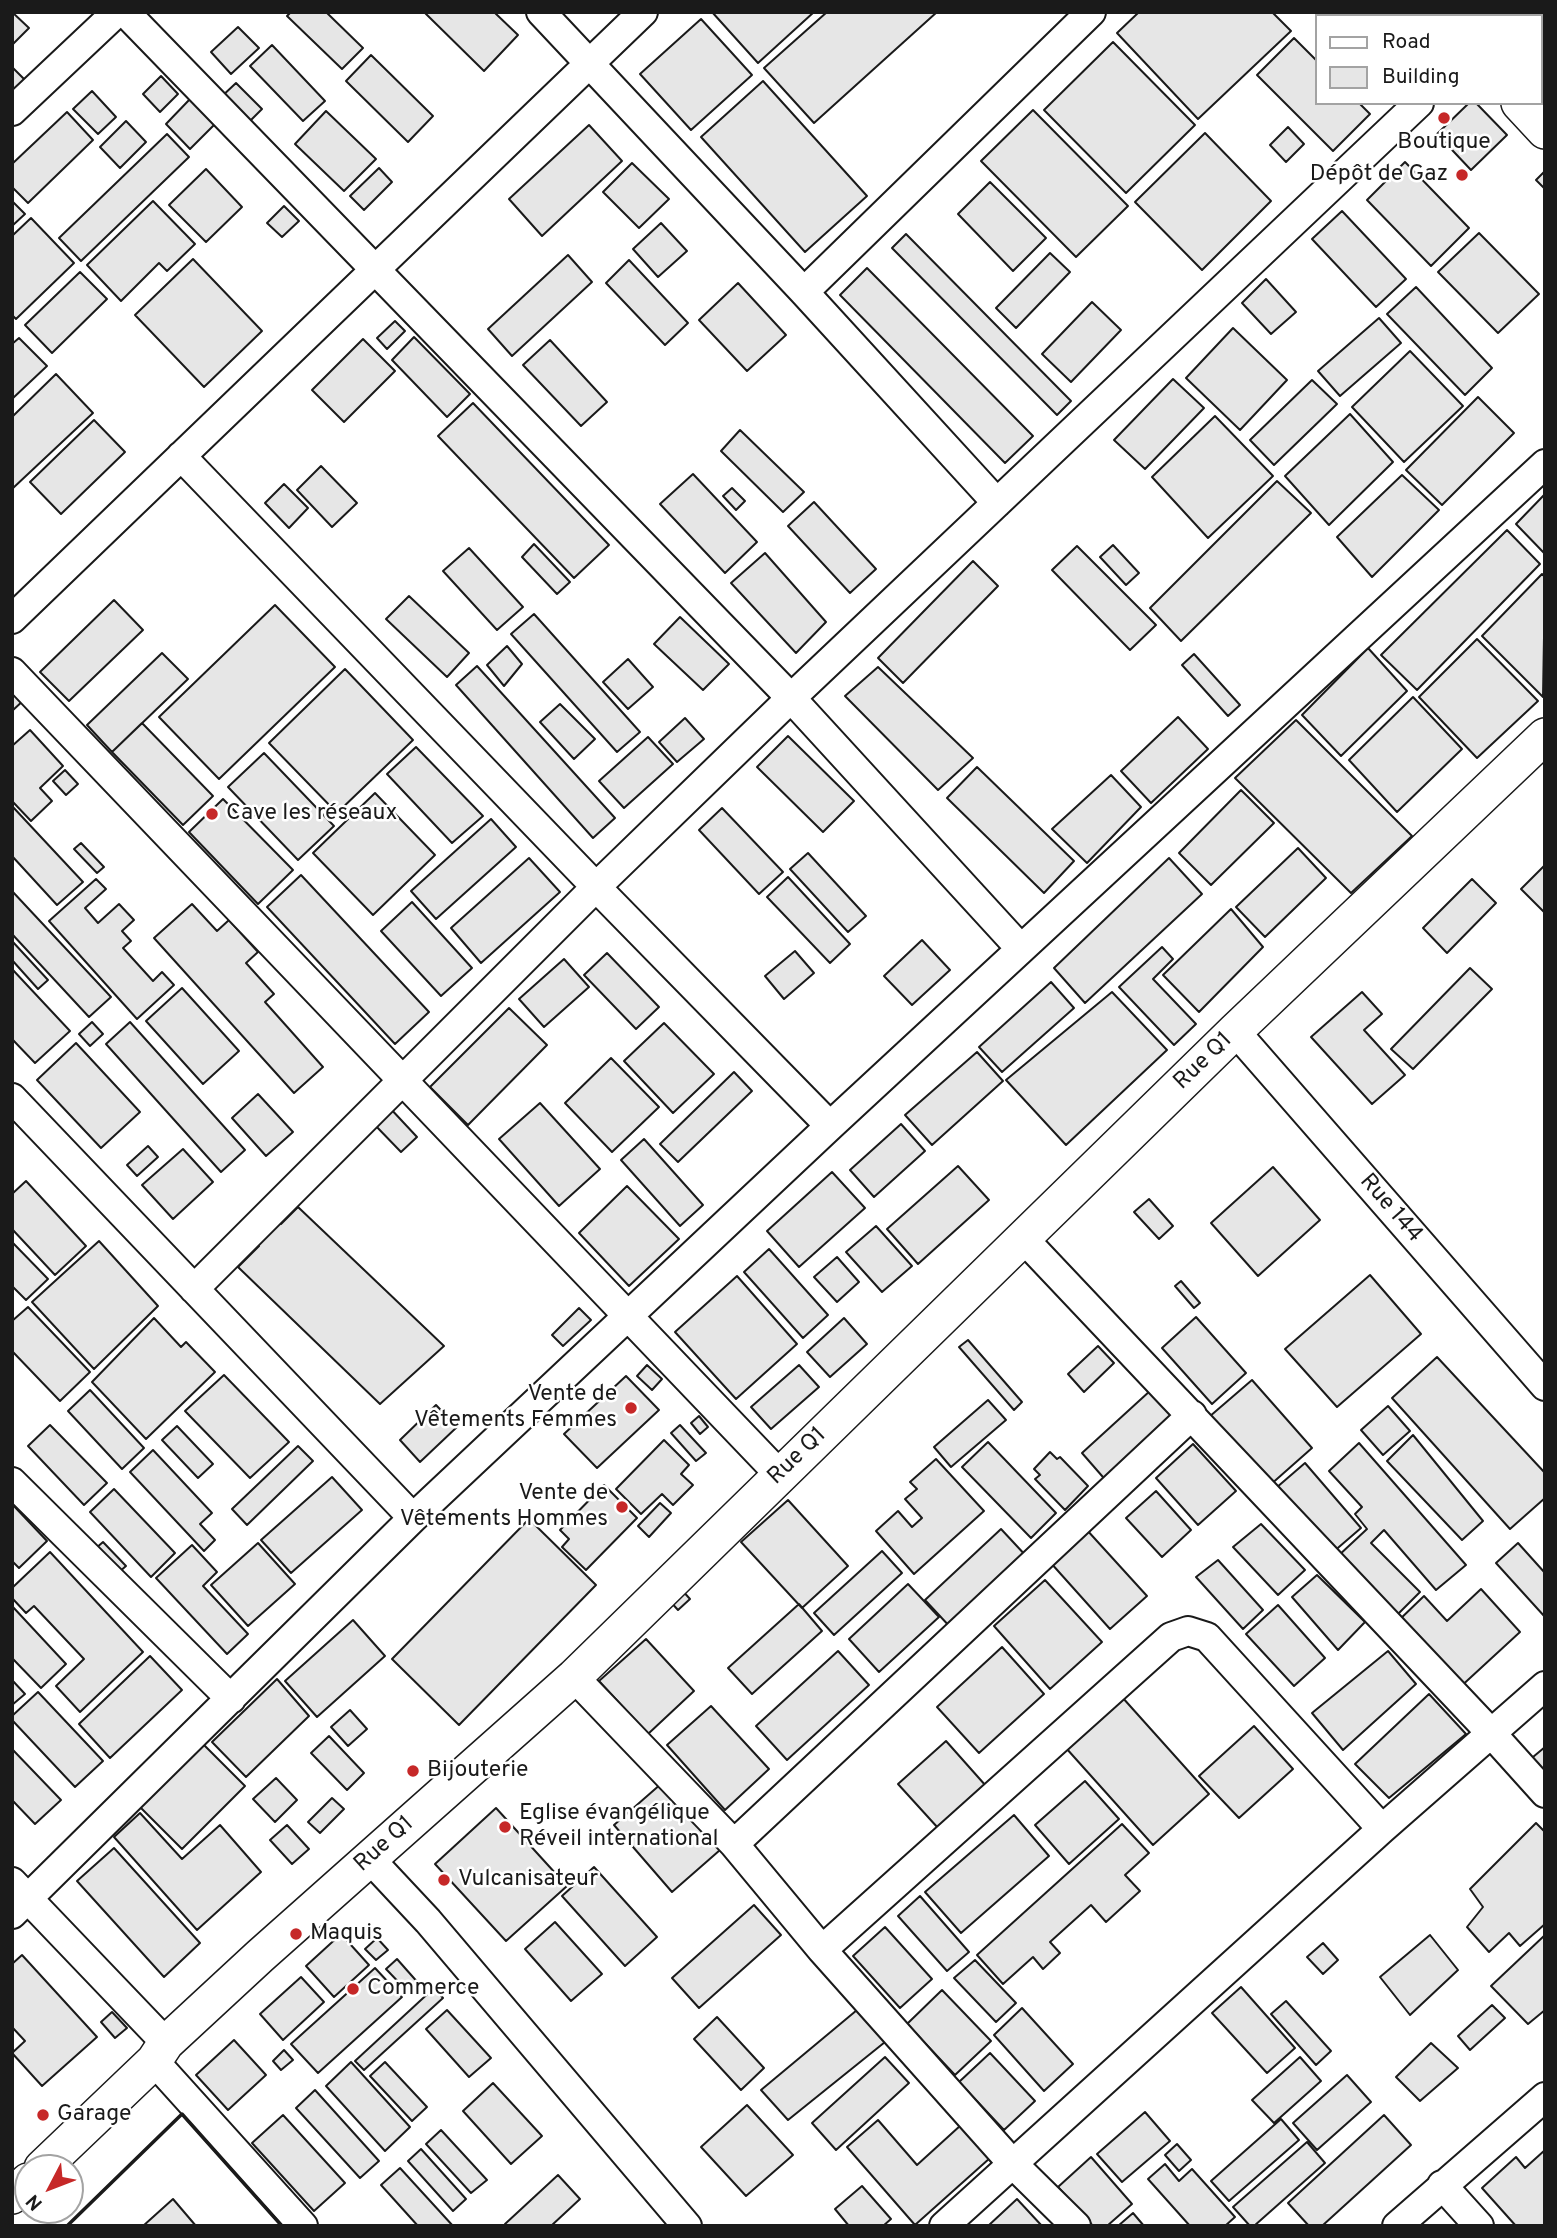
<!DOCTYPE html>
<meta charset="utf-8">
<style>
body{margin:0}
#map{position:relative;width:1557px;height:2238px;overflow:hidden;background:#fff;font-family:Overpass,sans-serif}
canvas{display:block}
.frame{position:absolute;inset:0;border:14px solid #1a1a1a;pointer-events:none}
.legend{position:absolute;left:1315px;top:14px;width:228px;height:91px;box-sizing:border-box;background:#fff;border:2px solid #a3a3a3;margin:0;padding:9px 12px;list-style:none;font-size:21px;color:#1a1a1a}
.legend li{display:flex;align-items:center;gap:14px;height:35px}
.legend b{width:35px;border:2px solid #a3a3a3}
.north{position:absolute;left:14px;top:2154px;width:70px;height:70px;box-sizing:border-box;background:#fff;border:2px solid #a3a3a3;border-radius:50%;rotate:228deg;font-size:19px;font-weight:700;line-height:28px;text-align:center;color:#1a1a1a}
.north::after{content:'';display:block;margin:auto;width:24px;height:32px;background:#c62828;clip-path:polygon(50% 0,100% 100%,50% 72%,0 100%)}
</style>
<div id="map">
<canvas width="1557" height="2238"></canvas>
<div class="frame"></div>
<ul class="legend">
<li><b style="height:9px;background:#fff"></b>Road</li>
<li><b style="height:19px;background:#e6e6e6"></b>Building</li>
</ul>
<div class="north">N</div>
</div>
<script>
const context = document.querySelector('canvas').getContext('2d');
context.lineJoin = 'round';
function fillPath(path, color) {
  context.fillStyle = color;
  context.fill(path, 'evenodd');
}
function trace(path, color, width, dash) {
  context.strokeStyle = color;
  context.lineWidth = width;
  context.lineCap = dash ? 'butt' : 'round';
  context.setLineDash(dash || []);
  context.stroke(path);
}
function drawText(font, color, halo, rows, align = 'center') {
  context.font = font + ' Overpass,sans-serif';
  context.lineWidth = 5;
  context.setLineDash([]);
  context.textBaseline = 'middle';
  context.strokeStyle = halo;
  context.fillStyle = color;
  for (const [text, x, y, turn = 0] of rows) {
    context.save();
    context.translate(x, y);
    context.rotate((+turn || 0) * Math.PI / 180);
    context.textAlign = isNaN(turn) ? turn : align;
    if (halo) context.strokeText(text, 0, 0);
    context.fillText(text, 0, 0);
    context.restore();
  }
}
const building = new Path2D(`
 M12,12L29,28L12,45Z
 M291,12H326L363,48L342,69L287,16Z
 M424,12H494L518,35L484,71Z
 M712,12H814L758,63Z
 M827,12H937L814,123L764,68Z
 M1139,12H1272L1291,31L1198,119L1117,33Z
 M701,19L752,75L691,130L640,74Z
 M238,27L259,48L231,74L211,52Z
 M1294,38L1317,61V103H1359L1370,114L1333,151L1257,75Z
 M1113,42L1195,125L1126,193L1044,110Z
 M272,45L325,101L303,121L250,66Z
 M371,55L433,116L408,142L346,81Z
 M12,67L28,83L12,98Z
 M161,76L178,94L160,112L143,94Z
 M763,81L867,196L805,252L701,137Z
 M236,83L262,109L245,126L219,99Z
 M92,91L116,117L98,134L73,109Z
 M190,99L215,124L190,149L166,124Z
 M1469,103H1476L1507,135L1471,170L1437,134Z
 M1033,110L1128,206L1076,257L981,161Z
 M326,111L376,159L344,191L295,144Z
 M67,112L93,140L28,203L12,187V164Z
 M126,121L146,142L120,168L100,147Z
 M589,125L622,161L542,236L509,199Z
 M1288,127L1304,144L1286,162L1270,145Z
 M1205,133L1271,201L1202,270L1135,202Z
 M167,134L189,157L81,261L59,238Z
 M1405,162L1469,228L1431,266L1367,200Z
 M632,163L669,199L639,228L603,192Z
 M379,168L392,182L364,210L350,196Z
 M206,169L242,207L206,242L169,205Z
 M1545,171V189L1536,180Z
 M990,182L1046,238L1013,271L958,214Z
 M12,201L25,214L12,226Z
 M153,201L195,244L167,271L159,263L121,301L87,265Z
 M284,206L299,221L282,237L267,223Z
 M1342,211L1406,279L1376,307L1312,239Z
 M31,218L74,263L16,319L12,315V236Z
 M661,223L687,251L658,277L633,249Z
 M1479,233L1539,294L1498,333L1438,272Z
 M906,234L1071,401L1057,415L892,248Z
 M1050,253L1070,272L1016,328L996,308Z
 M568,255L592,282L512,356L488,329Z
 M193,259L262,331L204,387L135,315Z
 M629,260L688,323L665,345L606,283Z
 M867,268L1033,436L1005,463L840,295Z
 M80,272L107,299L52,353L25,325Z
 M1266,279L1296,312L1271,334L1242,303Z
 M738,283L786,335L747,371L699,320Z
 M1416,287L1492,368L1465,395L1387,314Z
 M1092,302L1121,330L1071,382L1042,354Z
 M1379,318L1401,343L1340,396L1318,371Z
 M395,321L405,331L387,349L377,338Z
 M1233,328L1287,380L1240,430L1186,378Z
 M414,337L470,394L447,417L392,360Z
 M19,338L47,366L12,399V344Z
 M363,339L395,371L344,422L312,390Z
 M550,340L607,402L581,426L523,365Z
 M1410,351L1463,406L1404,462L1352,407Z
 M56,374L93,413L12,489V417Z
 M1173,379L1204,408L1145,469L1114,440Z
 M1312,380L1337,404L1274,465L1250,440Z
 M1478,397L1514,433L1442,505L1406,470Z
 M473,403L609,545L574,578L438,436Z
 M1350,414L1393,462L1329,525L1285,476Z
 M1215,416L1273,476L1208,538L1152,477Z
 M94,420L125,452L61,514L30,482Z
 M740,430L804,492L783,512L721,451Z
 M321,466L357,503L332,527L297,490Z
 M693,474L757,542L725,573L660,504Z
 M1402,475L1439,510L1372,577L1337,537Z
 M1277,481L1311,513L1181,641L1150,608Z
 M284,484L308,508L289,528L265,503Z
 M732,488L745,501L736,510L723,496Z
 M1545,494V554L1516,524Z
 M814,502L876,569L850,593L788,526Z
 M1507,530L1540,564L1417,690L1381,655Z
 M534,544L570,582L557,594L522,557Z
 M1113,545L1139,573L1126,585L1100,557Z
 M1077,546L1156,625L1130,650L1052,570Z
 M469,548L523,607L497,630L443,571Z
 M765,553L826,622L796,653L731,583Z
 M973,561L998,586L903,683L878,658Z
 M1542,574L1545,577L1543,697L1482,636Z
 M409,596L469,653L447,677L386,619Z
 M114,600L143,630L69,701L40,672Z
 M275,605L335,667L219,779L159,717Z
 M534,614L640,732L617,752L511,634Z
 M680,617L729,664L703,690L654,644Z
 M1477,639L1538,701L1477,758L1419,697Z
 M507,646L522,664L504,686L487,665Z
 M1368,648L1407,691L1341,756L1302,715Z
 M162,653L188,679L112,752L87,725Z
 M1194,654L1240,705L1228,716L1182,665Z
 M628,659L653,687L628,709L603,682Z
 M477,666L615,818L593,838L456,685Z
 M878,667L973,758L938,790L845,696Z
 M345,669L413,740L337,813L269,743Z
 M12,686L25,699L12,711Z
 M1413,697L1462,749L1397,812L1349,760Z
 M560,704L595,739L574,759L540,722Z
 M1178,717L1208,749L1151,803L1121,771Z
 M685,718L704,739L677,762L659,742Z
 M1296,720L1412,836L1351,893L1235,778Z
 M142,723L213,796L183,825L112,752Z
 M30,730L63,766L40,788L52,801L31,821L12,801V746Z
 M788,736L854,801L823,832L757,767Z
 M648,737L673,764L624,808L599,781Z
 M416,747L483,816L452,843L387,774Z
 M264,753L334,826L298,860L228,787Z
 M977,767L1074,861L1044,893L947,798Z
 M65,770L78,784L66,795L53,781Z
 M1111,775L1141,807L1087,863L1052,829Z
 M1241,790L1274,823L1211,885L1179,853Z
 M375,793L435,855L373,915L313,853Z
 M223,799L293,870L258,904L189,832Z
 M12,806L83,882L57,905L12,856Z
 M722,808L783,872L759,894L699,830Z
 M491,819L516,847L436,919L411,891Z
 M81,843L104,867L97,873L74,849Z
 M1298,848L1326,878L1265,937L1236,907Z
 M808,853L866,916L848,932L790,869Z
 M529,858L560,892L481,963L451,928Z
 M1169,858L1202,894L1085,1003L1054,968Z
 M1545,865V913L1521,889Z
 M301,875L429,1012L395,1044L267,907Z
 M788,877L850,944L830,963L767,897Z
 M96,879L106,889L85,908L98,923L119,904L134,920L122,931L131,941L123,948L153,981L162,972L174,985L137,1019L49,921Z
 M1472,879L1496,903L1447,953L1423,928Z
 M12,891L111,997L89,1017L12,934Z
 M412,902L472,968L441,996L381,931Z
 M192,904L217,931L229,920L258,952L246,963L274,994L265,1002L323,1067L294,1093L154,938Z
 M1231,909L1263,947L1199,1012L1163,975Z
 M922,940L950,970L912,1005L884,976Z
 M12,941L48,980L38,989L12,960Z
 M1162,947L1173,959L1153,979L1196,1024L1174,1045L1119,987Z
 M795,951L814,973L784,999L765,976Z
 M607,953L659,1007L636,1029L584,975Z
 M564,959L589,987L544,1027L519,999Z
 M1470,968L1492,989L1413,1069L1391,1049Z
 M12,969L70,1031L35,1063L12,1039Z
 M1051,982L1074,1008L1002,1072L979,1047Z
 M182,988L239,1051L203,1084L146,1021Z
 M1112,992L1167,1050L1066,1145L1006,1080Z
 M1362,992L1382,1014L1364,1030L1405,1075L1372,1104L1311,1037Z
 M509,1008L547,1045L468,1125L430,1087Z
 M92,1022L103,1034L90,1046L79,1034Z
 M130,1022L245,1150L221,1172L106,1044Z
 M664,1023L714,1074L673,1113L624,1061Z
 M76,1043L140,1112L101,1148L37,1080Z
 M977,1052L1003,1081L932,1145L905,1115Z
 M611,1058L659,1107L612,1152L565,1103Z
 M734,1072L752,1091L678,1162L660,1144Z
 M258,1094L293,1132L266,1156L232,1118Z
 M540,1103L600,1169L559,1206L499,1139Z
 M389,1107L417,1137L401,1152L373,1123Z
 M901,1124L925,1151L874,1197L850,1170Z
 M644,1139L703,1205L680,1226L621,1160Z
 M148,1146L158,1157L137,1176L127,1165Z
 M183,1149L213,1182L173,1219L142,1185Z
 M958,1166L989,1200L918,1264L887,1229Z
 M1273,1167L1320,1220L1258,1276L1211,1223Z
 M832,1172L865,1208L799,1267L767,1231Z
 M26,1181L86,1246L55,1275L12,1229V1194Z
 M627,1186L679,1239L629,1286L579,1233Z
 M1149,1199L1173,1226L1159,1239L1134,1212Z
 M298,1207L444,1346L380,1404L238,1267L259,1246L252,1236L275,1216L281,1224Z
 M876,1226L912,1266L882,1292L846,1252Z
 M99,1241L158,1306L94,1369L32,1302Z
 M12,1242L48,1279L26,1300L12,1286Z
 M769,1249L828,1315L803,1338L744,1272Z
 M837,1257L859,1282L837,1302L814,1277Z
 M1370,1275L1421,1334L1337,1407L1285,1349Z
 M737,1276L797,1344L736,1399L675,1332Z
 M1181,1281L1200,1303L1194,1308L1175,1286Z
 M28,1307L90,1372L60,1401L12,1351V1321Z
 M579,1308L591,1320L563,1346L552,1335Z
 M1196,1317L1246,1373L1212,1404L1162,1348Z
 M154,1318L181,1347L186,1342L215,1372L146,1439L92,1382Z
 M844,1318L867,1344L830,1377L807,1352Z
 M968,1340L1022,1402L1014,1410L959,1347Z
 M1098,1346L1114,1363L1084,1392L1068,1374Z
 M1437,1357L1545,1473V1498L1510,1529L1392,1398Z
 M647,1365L662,1379L652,1390L637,1376Z
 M799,1365L819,1387L771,1429L751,1407Z
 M224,1375L289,1442L250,1478L185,1411Z
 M626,1376L659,1410L597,1468L564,1434Z
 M1252,1380L1312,1448L1269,1486L1209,1417Z
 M90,1390L144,1448L122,1469L68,1411Z
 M1151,1390L1179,1421L1109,1484L1082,1453Z
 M988,1400L1006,1420L951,1467L934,1447Z
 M436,1405L457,1427L420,1462L400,1440Z
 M1388,1406L1410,1431L1383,1455L1361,1430Z
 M699,1416L708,1427L700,1434L691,1423Z
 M50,1425L107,1483L84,1505L28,1446Z
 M680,1425L706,1453L696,1461L671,1433Z
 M177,1426L213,1464L198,1478L162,1440Z
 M1413,1435L1483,1521L1462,1540L1387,1461Z
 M664,1440L689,1465L681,1474L693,1485L673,1505L662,1494L641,1514L616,1489Z
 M988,1442L1056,1513L1031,1538L962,1467Z
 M1359,1443L1466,1565L1436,1590L1384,1530L1371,1543L1420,1592L1394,1618L1337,1557L1367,1529L1355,1514L1362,1507L1329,1471Z
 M1193,1444L1236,1491L1198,1525L1156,1478Z
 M298,1446L313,1461L247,1525L232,1509Z
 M153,1450L212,1513L200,1524L215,1540L204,1551L130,1472Z
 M1050,1452L1057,1459L1060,1457L1088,1486L1065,1510L1035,1479L1040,1475L1034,1469Z
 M936,1459L984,1511L914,1574L876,1531L898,1511L912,1527L922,1518L905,1499L917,1489L910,1482Z
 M1305,1463L1361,1528L1332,1553L1276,1488Z
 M332,1477L362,1510L291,1573L261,1540Z
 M604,1485L637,1518L586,1570L562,1547L569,1539L560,1530Z
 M114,1489L175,1553L151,1577L90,1512Z
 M1156,1491L1191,1530L1162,1557L1126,1518Z
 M788,1500L848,1566L802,1608L741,1542Z
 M660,1503L671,1513L649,1537L638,1526Z
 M12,1504L47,1541L19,1568L12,1561Z
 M529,1519L596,1585L459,1725L392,1659Z
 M1261,1524L1305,1570L1278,1595L1233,1547Z
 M1001,1529L1028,1558L952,1629L925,1600Z
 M1086,1529L1147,1596L1110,1629L1050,1562Z
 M103,1542L126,1566L118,1573L95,1549Z
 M258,1543L295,1584L248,1626L211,1585Z
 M1518,1543L1545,1573V1617L1496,1563Z
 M192,1545L217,1572L203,1586L248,1634L227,1654L156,1578Z
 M882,1551L902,1573L834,1635L814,1613Z
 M50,1552L143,1652L80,1712L56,1686L84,1659L34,1606L26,1613L12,1598V1588Z
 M1218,1560L1263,1610L1243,1629L1196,1577Z
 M1317,1575L1365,1622L1338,1650L1292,1597Z
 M1045,1580L1102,1642L1050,1689L994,1626Z
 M908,1584L939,1617L879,1672L849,1639Z
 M680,1588L690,1599L678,1610L668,1599Z
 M1481,1589L1520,1632L1457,1690L1396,1623L1424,1596L1447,1621Z
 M799,1604L822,1631L752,1694L728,1668Z
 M1278,1605L1325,1658L1294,1686L1246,1634Z
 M12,1606L66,1664L41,1688L12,1658Z
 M353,1620L385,1656L317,1717L285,1681Z
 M646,1639L694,1691L648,1734L599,1681Z
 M1002,1647L1044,1694L979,1753L937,1707Z
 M838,1651L869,1685L787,1760L756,1726Z
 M1388,1651L1416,1684L1343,1750L1312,1713Z
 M150,1656L182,1690L110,1758L79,1724Z
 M277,1679L309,1716L246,1777L212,1742Z
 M12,1680L25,1694L12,1705Z
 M38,1692L103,1761L75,1787L12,1720V1716Z
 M1429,1694L1466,1734L1389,1798L1355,1764Z
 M1122,1697L1209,1794L1153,1845L1066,1748Z
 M711,1706L769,1769L725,1810L667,1745Z
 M350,1710L367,1729L348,1746L331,1727Z
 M1254,1726L1293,1769L1239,1818L1199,1776Z
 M329,1736L364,1773L347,1790L311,1753Z
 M200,1741L245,1786L182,1849L137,1804Z
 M946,1741L986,1786L938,1828L898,1784Z
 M1545,1747V1782L1527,1762Z
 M12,1749L61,1800L35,1824L12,1800Z
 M276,1778L297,1800L275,1822L253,1799Z
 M1085,1781L1119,1819L1069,1864L1035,1825Z
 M662,1783L720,1850L672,1892L614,1825Z
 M332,1798L344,1809L320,1833L308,1822Z
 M496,1808L567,1886L506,1941L435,1864Z
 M140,1813L182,1859L220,1825L261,1872L197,1930L114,1837Z
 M1014,1815L1049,1856L961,1933L925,1892Z
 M1536,1823L1545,1832V1924L1520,1946L1509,1933L1489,1952L1467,1927L1483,1907L1470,1889Z
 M1122,1824L1149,1853L1125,1875L1140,1891L1106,1922L1091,1905L1050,1942L1060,1953L1043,1969L1033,1957L1003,1984L977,1955Z
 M287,1825L309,1849L292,1864L270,1840Z
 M114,1848L200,1943L164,1977L77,1881Z
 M594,1867L657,1937L625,1966L562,1896Z
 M920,1896L969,1952L947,1971L898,1916Z
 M754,1905L781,1935L699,2008L672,1978Z
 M555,1922L602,1974L571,2001L525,1949Z
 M885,1927L932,1979L900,2008L853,1956Z
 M341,1934L369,1965L334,1997L306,1966Z
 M1430,1935L1458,1970L1410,2015L1380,1977Z
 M1545,1935V2010L1528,2024L1491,1986Z
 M377,1938L388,1950L376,1960L365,1949Z
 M1323,1943L1338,1960L1323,1974L1307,1957Z
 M22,1955L97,2037L42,2086L12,2053L25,2041L12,2027V1964Z
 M397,1959L420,1985L410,1994L386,1969Z
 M975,1960L1016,2003L996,2022L954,1978Z
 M375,1968L402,1997L318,2073L291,2044Z
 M301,1977L324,2002L283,2040L260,2014Z
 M1241,1987L1295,2048L1267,2073L1212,2013Z
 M434,1988L443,1998L364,2070L355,2061Z
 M942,1990L991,2041L955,2075L907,2024Z
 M1286,2001L1331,2051L1316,2065L1271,2014Z
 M1492,2005L1505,2018L1470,2050L1458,2036Z
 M1022,2008L1073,2064L1044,2091L994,2035Z
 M447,2010L491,2058L469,2077L426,2029Z
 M857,2010L885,2042L788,2120L761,2090Z
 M112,2012L127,2028L115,2038L101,2022Z
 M717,2017L764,2068L741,2090L694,2039Z
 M234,2040L266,2075L228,2110L196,2075Z
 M1431,2043L1458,2068L1420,2101L1396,2077Z
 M284,2050L293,2060L281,2070L273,2061Z
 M990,2053L1035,2101L1004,2130L959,2082Z
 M885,2057L909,2083L836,2150L812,2123Z
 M1300,2057L1321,2081L1274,2123L1252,2100Z
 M351,2062L410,2127L385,2151L326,2086Z
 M385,2062L427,2107L412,2121L370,2076Z
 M1347,2075L1371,2102L1317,2150L1293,2123Z
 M493,2083L542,2136L511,2164L463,2111Z
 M315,2090L379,2161L360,2178L296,2108Z
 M747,2105L793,2155L746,2196L701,2147Z
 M1145,2112L1170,2141L1122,2182L1097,2154Z
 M283,2115L345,2183L314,2211L252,2143Z
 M1384,2115L1411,2145L1322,2226H1309L1288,2203Z
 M1281,2119L1299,2140L1229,2201L1211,2181Z
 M878,2120L917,2165L961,2125L990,2158L915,2225L847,2147Z
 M441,2130L487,2180L471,2193L426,2144Z
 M1307,2142L1325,2163L1254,2226H1250L1233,2207Z
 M1177,2144L1191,2160L1179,2171L1165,2155Z
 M421,2149L466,2199L453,2211L408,2161Z
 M1545,2150V2226H1516L1482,2188L1516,2157L1525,2168Z
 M1091,2157L1132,2204L1107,2226H1093L1058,2187Z
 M1165,2164L1179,2181L1192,2169L1235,2217L1225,2226H1190L1148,2179Z
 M400,2168L453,2226H418L381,2185Z
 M558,2175L580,2199L551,2226H507L505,2224Z
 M862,2186L891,2219L883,2226H849L835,2209Z
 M173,2199L196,2226H143Z
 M1017,2199L1042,2226H988Z
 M1133,2213L1144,2226H1118Z`);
fillPath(building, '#e6e6e6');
trace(building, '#1a1a1a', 2);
const minor = new Path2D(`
 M125,12L791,698L1021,949
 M541,12L804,292L997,503
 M12,111L117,12
 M804,292L1091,12
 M181,456L596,887L830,1126
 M12,619L643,12
 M12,672L779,1474
 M1235,1031L1545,1386
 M12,1098L413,1518
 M1023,1238L1491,1733L1545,1793
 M194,1289L596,887L791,698L1419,103
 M12,1482L231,1699
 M574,1677L734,1844L822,1950L1012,2163L1076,2226
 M734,1844L1192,1415
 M370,1859L428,1921L687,2226
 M12,1882L166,2043
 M12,1914L413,1518L830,1126L1545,464
 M822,1950L1171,1637L1188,1631L1207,1637L1382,1829
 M154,2061L303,2226
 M1442,2185L1479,2226
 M944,2226L1382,1829L1545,1686
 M1397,2226L1545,2097`);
const tertiary = new Path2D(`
 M1434,12L1437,16
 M1519,103L1545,131
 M42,2168L154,2061L166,2043L260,1956L574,1677L1235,1031L1545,736
 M12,2196L28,2181`);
trace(minor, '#1a1a1a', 32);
trace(tertiary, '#1a1a1a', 38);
trace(minor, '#fff', 28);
trace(tertiary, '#fff', 35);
trace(new Path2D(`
 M67,2226L182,2114L282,2226`), '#1a1a1a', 3.5);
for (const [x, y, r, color] of [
 [1444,118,7,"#c62828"],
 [1462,175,7,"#c62828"],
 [212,814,7,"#c62828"],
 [631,1408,7,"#c62828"],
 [622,1507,7,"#c62828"],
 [413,1771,7,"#c62828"],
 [505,1827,7,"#c62828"],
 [444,1880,7,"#c62828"],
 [296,1934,7,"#c62828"],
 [353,1989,7,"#c62828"],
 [43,2115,7,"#c62828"]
]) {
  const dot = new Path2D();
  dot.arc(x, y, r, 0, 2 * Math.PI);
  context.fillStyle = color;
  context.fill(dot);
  trace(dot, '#fff', 2.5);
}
drawText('23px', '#1a1a1a', '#fff', [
 ["Boutique",1444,143,"center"],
 ["Dépôt de Gaz",1448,175,"right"],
 ["Cave les réseaux",226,814],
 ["Vente de",617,1395,"right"],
 ["Vêtements Femmes",617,1421,"right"],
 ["Vente de",608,1494,"right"],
 ["Vêtements Hommes",608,1520,"right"],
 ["Bijouterie",427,1771],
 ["Eglise évangélique",519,1814],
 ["Réveil international",519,1840],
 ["Vulcanisateur",458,1880],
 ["Maquis",310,1934],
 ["Commerce",367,1989],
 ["Garage",57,2115]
], 'left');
drawText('23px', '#1a1a1a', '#fff', [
 ["Rue Q1",1204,1062,-44],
 ["Rue 144",1390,1209,49],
 ["Rue Q1",798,1457,-44],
 ["Rue Q1",385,1845,-42]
]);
</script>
